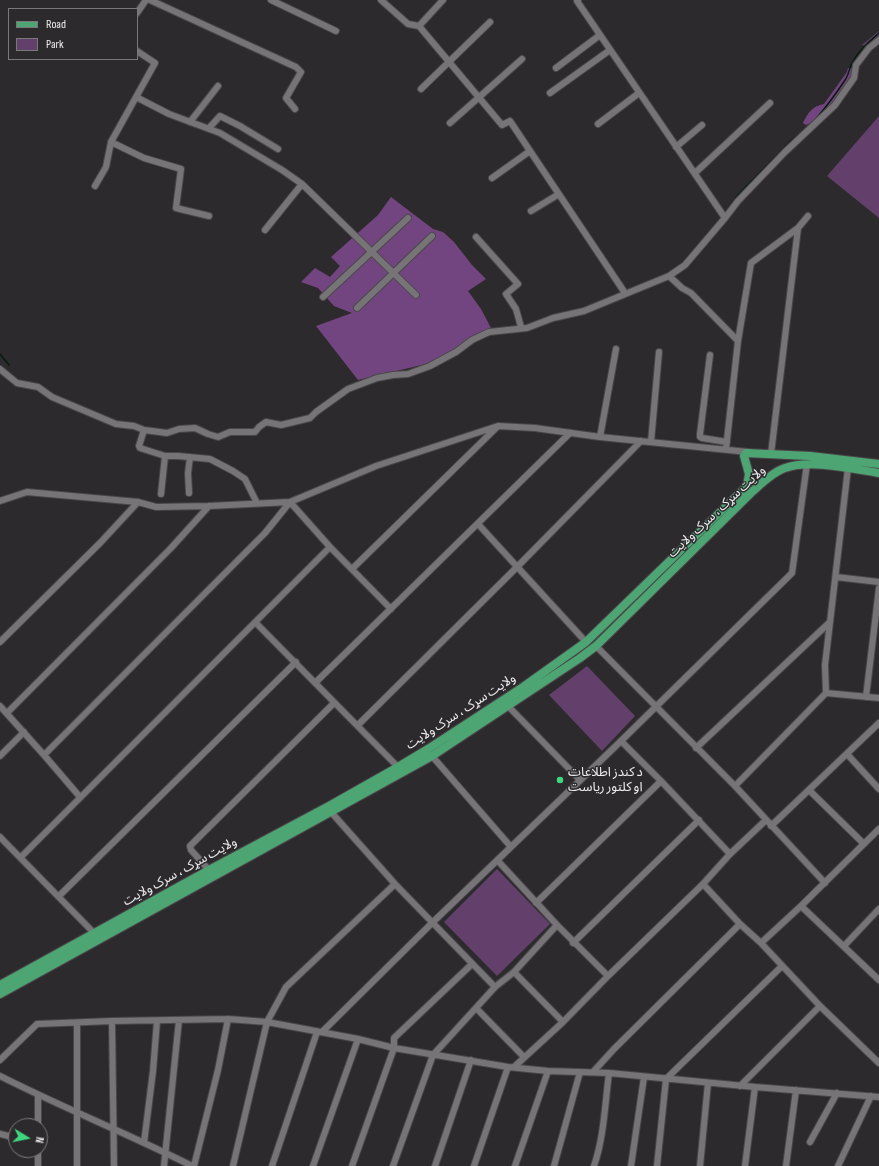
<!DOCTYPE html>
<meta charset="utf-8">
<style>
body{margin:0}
#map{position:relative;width:879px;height:1166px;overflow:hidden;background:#2d2a2d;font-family:"Sofia Sans Condensed",sans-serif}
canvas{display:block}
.legend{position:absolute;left:8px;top:8px;width:130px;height:52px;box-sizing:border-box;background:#2d2a2d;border:1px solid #7b787b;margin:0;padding:5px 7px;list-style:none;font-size:12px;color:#efedef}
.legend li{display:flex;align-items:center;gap:8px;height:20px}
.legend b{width:20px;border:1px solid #7b787b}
.north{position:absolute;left:8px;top:1118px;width:40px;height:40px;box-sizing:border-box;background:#2d2a2d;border:1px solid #7b787b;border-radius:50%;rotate:100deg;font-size:11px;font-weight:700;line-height:16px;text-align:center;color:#efedef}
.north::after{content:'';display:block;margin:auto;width:14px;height:18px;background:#3ed77d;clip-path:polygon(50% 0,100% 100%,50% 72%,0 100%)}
</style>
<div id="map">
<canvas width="879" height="1166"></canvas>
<ul class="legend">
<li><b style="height:5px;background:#4da573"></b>Road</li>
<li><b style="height:11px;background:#62406b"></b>Park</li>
</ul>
<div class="north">N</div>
</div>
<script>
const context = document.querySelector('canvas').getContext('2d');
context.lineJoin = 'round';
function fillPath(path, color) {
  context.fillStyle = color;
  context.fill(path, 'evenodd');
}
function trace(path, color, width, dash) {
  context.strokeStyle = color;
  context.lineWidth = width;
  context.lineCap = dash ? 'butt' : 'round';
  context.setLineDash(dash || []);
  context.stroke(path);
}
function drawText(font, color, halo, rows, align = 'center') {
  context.font = font + ' "Sofia Sans Condensed","Noto Sans Arabic",sans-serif';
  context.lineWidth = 3;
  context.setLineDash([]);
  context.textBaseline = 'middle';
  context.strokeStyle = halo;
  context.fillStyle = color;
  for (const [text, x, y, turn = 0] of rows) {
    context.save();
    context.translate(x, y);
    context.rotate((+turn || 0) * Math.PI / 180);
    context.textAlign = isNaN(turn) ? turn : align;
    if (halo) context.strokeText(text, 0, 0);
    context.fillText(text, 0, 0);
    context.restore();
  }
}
fillPath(new Path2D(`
 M879,31V36L866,46L862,45Z
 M879,116V218L827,176Z
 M587,666L635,716L602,751L549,695Z
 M497,869L550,924L497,976L444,922Z`), '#62406b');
fillPath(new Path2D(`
 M848,68H852L851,79L830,108L817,120L806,125L803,123C808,112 813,106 824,104L847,72Z
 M391,197L433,229L443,232L454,242L472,265L486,279L468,291L481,309L491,328L470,337L454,351L426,364L358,380L316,326L352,313L334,306L318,288L301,282L315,268L330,277L340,266L331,257L378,215Z`), '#734580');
trace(new Path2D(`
 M815,120C826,107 836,94 845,80C849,75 849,68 852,63C858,51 869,42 879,33
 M725,213L737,196L792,140L801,133
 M0,354L9,365`), '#051c0d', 1.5);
const minor = new Path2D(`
 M150,0L296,67L301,72L286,98L295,109
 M271,0L336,31
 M381,0L408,24L419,26L502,125L510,121L625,293
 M578,0L577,1L725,218
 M137,13L146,0
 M419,26L443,0
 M137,51L155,63L111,142L144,158L181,169L176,208L209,216
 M556,68L600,35
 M421,89L490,22
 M550,93L610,50
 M136,97L169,114L220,133L282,170L302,184L416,295
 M190,122L218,86
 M450,123L522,59
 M598,124L639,93
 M209,128L220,116L240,126L278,149
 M676,147L702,125
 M695,173L770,103
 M492,178L530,151
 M95,186L106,167L111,142
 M531,211L559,194
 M265,230L302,184
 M476,237L518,284L506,294L516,309L521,327
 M669,276L682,288L691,293L738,341
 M323,297L408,218
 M357,308L432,236
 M710,355L700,434V437L702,438L727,442
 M0,369L17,383L38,387L52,397L116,424L134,426L144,430L167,433L179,429L195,428L208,434L218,437L230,432H255L259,427L266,422L281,425L310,418L316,412L348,389L377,378L393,375L408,374L430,366L456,352L472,340L489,332L527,328L553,318L584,311L669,276L685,265L725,218L738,201L785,152L835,105L854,78L856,65L869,48L879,40
 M144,430L139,446L140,448L165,456H178L210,459L233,471L245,479L257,503
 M600,437L616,349
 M651,442L659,352
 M726,449L738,341L751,263L798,228L808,216
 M771,454L798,228
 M189,493L188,473L190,457
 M161,494L165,456
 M0,501L27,492L138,502L156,507L209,506L290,502L376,466L498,426L535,428L600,437L748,452
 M478,524L586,642
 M352,569L497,427
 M836,577L879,582
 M256,623L398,767
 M0,642L101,542L138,502
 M596,646L735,786L825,883
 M315,683L570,433
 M826,693L879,698
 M866,697L879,588
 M0,706L44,755L80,797
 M508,706L580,780
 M7,713L171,548L209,506
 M358,725L517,567L641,441
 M696,748L830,622
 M847,754L879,789
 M44,755L265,533L290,502L330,547L391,609
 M0,756L24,732
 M432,756L511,847
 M735,786L826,693L825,665L848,468
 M809,790L864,844
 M331,812L395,884L495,987
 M771,826L879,723
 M0,837L94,933
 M730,854L766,820
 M21,857L330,547
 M498,861L557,925L608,976
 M209,870L191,850L190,846L334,703
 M703,884L740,924L761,943L820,1006L879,1063
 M59,896L296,662
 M536,903L661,781
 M801,906L879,980
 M573,943L699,820
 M761,943L801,906L879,829
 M844,946L879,909
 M514,972L563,1022
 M476,1008L524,1057
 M112,1021L114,1166
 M77,1023V1166
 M322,1032L432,923L621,741L792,573L807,464
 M0,1060L37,1024L112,1021L228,1019L267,1022L358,1039L394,1048L508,1067L548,1071L609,1073L755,1087L879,1097
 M514,1067L563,1022L608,976L703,884L730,854L661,781L621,741
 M593,1072L614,1049L740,924
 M0,1076C63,1108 129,1134 192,1166
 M740,1086L820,1006
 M38,1126V1095
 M0,1134L16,1138
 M810,1142L837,1093
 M144,1143L153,1071L157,1021
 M38,1150V1166
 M164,1166L179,1020
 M194,1166L218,1070L228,1019
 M233,1166L267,1022L286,987L395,884
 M272,1166L317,1032
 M313,1166L358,1039
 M352,1166L394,1048V1038L472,964
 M393,1166L433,1055L495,987L514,972L557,925
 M435,1166L471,1060
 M474,1166L508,1067
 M515,1166L548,1071
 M554,1166L580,1072
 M594,1166C604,1137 605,1104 609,1073
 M631,1166L644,1077
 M657,1166L666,1079L782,966
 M700,1166L708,1083
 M745,1166L755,1087
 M786,1166L796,1090
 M838,1166L871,1096`);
const major = new Path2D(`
 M0,985L209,870L329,806L398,767L428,749L523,687L586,642L747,486L749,474L744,456L746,453L810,456L879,464
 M0,994L432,756L580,658L596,646L753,491C762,483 773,472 785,468C811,459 852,469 879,473`);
trace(minor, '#494749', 8);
trace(major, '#494749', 10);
trace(minor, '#777477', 6);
trace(major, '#4da573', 8);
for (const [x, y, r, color] of [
 [560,780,4,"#3ed77d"]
]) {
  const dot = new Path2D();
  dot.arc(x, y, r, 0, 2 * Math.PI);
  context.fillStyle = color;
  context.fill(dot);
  trace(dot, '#2d2a2d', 1.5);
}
drawText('13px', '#efedef', '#2d2a2d', [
 ["ولایت سړک ، سرک ولایت",717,512,-43],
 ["ولایت سړک ، سرک ولایت",461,712,-33],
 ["ولایت سړک ، سرک ولایت",180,872,-29]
]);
drawText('13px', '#efedef', '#2d2a2d', [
 ["د کندز اطلاعات",568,773],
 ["او کلتور ریاست",568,788]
], 'left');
</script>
